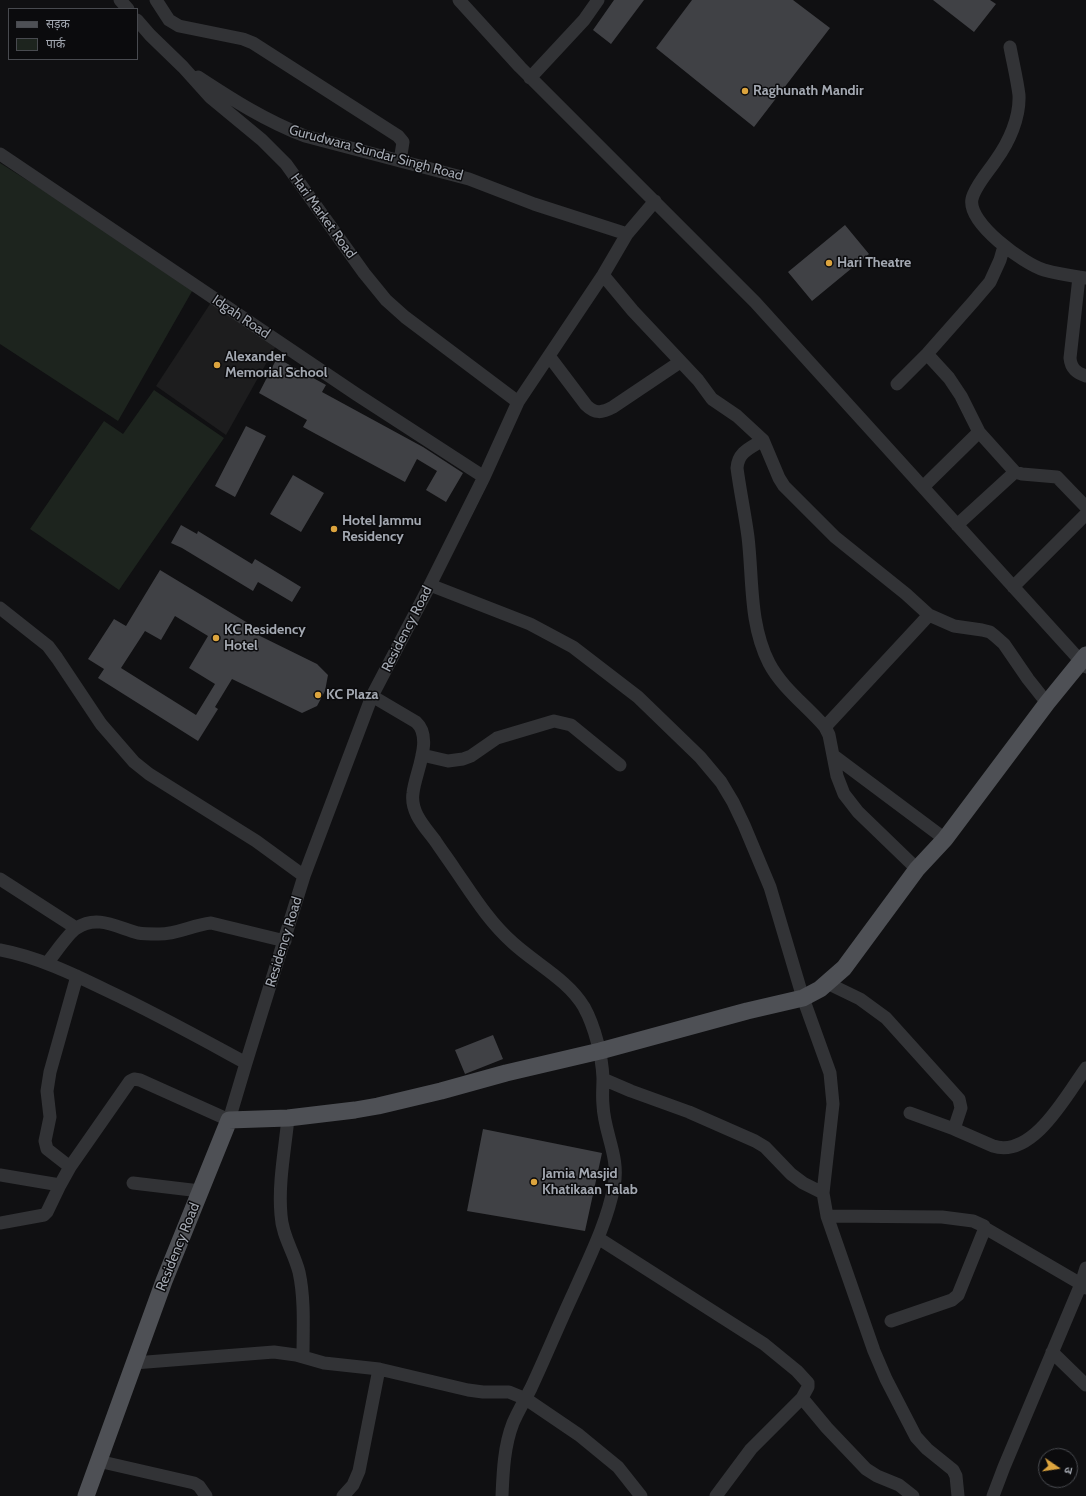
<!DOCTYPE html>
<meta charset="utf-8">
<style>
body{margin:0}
#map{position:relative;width:1086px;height:1496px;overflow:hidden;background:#101012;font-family:Cabin,"Noto Sans Devanagari",sans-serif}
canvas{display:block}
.legend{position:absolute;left:8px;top:8px;width:130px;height:52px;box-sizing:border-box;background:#0b0b0d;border:1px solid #484a4f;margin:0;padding:5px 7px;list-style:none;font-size:12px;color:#a3a8b1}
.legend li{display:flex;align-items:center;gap:8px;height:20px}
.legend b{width:20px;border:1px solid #484a4f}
.north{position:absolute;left:1038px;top:1448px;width:40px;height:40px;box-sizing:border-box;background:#0b0b0d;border:1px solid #484a4f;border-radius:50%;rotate:103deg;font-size:11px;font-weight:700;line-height:16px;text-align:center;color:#a3a8b1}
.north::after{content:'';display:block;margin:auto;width:14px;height:18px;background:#dca43e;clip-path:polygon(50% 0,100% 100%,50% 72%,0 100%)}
</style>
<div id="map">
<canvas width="1086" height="1496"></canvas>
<ul class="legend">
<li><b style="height:5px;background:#4e5055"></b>सड़क</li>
<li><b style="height:11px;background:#1d241e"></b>पार्क</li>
</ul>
<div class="north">उ</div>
</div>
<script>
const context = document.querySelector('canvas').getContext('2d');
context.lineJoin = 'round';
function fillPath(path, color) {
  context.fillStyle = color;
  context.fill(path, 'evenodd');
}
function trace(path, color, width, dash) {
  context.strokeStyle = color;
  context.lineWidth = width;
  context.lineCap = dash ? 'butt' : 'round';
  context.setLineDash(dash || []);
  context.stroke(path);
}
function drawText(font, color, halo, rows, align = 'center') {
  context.font = font + ' Cabin,sans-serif';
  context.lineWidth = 3;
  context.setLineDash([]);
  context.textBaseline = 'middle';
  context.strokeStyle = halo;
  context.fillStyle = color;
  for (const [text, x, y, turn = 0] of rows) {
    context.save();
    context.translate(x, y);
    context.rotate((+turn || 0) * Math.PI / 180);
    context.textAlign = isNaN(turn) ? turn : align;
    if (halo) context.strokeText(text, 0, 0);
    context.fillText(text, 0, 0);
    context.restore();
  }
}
fillPath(new Path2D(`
 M212,301L277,344L226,435L156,386Z`), '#1d1d1e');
fillPath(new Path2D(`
 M0,163L195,286L118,421L0,344Z
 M154,390L224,438L119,590L30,529L104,421L123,434Z`), '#1d241e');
fillPath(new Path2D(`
 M614,0H644L611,44L593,30Z
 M692,0H793L830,28L754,127L656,48Z
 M933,0H990L996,4L974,32Z
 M845,225L869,254L812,301L788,272Z
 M277,358L326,385L322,392L423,447L463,473L446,502L426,490L437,471L417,459L405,482L303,427L307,420L259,393Z
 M246,426L266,436L235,497L215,486Z
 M293,475L324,493L301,532L270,514Z
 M181,525L197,534L198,531L252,564L255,559L301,587L292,602L258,582L253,591L182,548L171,543Z
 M160,570L261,631L258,635L317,664L328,675L325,691L317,706L302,713L232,679L215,707L218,709L198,741L98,678L104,669L88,659L114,619L126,626ZM175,616L208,636L189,668L215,684L196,715L121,668L145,631L161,640Z
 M493,1035L503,1059L465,1074L455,1050Z
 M483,1129L602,1153L585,1231L467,1211Z`), '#404145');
trace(new Path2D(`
 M120,0L128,9
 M156,0L169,20L179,26L243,39L253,43L398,136L403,142L400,161
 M459,0L520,67L755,302L1086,667
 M137,20L150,35L183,67L210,97L262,140L286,164L364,273L386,300L405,317L518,402
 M1010,47C1013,63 1017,79 1019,95C1020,118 1009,142 996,160C989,171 975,186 972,199C967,223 1024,264 1044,270C1058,274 1072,276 1086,278
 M198,77C233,100 266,121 305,136L469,179L534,204L627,234
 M530,78L584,20L598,0
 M0,154L356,394L484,477
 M603,275L633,311L698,380L712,399L737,416L763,440L779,478L784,486L835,537L906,594L929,615L954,626L982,630L990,632L995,636L1004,644L1028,679L1047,703
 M1079,277L1070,358C1071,369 1077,373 1086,376
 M927,354L949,378L961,396L979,432L1015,472L1022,474L1057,477L1086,507
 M549,356L586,405C595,414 602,413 613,407L680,362
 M897,384L927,354L973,302L990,282L1000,260L1004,246
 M763,440C750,448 738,452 737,468C740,491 745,514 748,537C753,579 749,624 769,663C782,688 807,706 825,727L829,735L837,776L844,794L858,812L917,869
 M923,487L979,432
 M957,525L1015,472
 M430,585L530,624L573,647L638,697L700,757L721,782L733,802L744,825L770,887L803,998L830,1073L833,1104L823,1193L827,1216L874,1351L886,1379L916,1437L927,1449L953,1470L956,1476L958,1496
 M1013,587L1086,514
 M0,608L48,646L57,658L101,724L134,762L149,774L256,841L304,876
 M372,696L416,722C434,738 415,773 413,793C410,813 426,828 436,842C442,851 448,859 454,868C472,894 489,922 513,943C536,964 568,980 584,1007C595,1027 602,1056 603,1078C603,1087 602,1096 603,1105C604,1133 620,1157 614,1186C607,1223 589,1258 574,1292C559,1324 546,1356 531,1388C525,1400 518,1411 513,1423C504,1446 503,1472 502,1496
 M825,727L929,615
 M422,755L448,761L463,759L471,756L497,738L554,721L571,725L620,765
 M834,756L945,839
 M0,879L76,928
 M0,950C38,957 73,974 108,991C155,1013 200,1038 246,1063
 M47,963C54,955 69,932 77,928C97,914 118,928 138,933C144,934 151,934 157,934C176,935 192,925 211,923L285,941
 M827,983L860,999L886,1018L959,1099L961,1108L954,1129
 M603,1079L631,1091L689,1112L755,1141L765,1147L791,1174L803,1183L823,1193
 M910,1113L954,1129L993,1146C1033,1159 1067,1094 1086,1068
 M288,1118C285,1149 278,1184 281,1215C282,1236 294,1252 299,1272C305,1300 303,1329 303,1357
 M70,1167L47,1149L45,1141L50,1117L47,1091L50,1072L77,976
 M0,1175L60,1185L47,1212L44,1215L0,1223
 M133,1183L200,1191
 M60,1185L70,1167L130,1081L134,1079L140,1080L229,1120L246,1063L304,876L372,696L430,585L484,477L518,402L603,275L627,234L655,201
 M827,1216L942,1217L973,1221L984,1226L985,1228L958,1295L952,1300L891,1321
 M985,1228L1081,1284L1086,1288
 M598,1238L764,1344L797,1371L808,1383V1387L802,1398L751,1449L716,1496
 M1052,1352L1086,1385
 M134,1363L274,1352L296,1355L324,1363L379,1369L468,1390L483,1392H509L526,1399L579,1435L618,1467L641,1496
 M802,1398L827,1428L866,1469L877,1476L899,1485L913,1496
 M98,1461L194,1483L199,1486L206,1496
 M343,1496L353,1485L359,1471L379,1369
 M993,1496L1004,1467L1081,1284L1086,1268`), '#323336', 13);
trace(new Path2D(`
 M86,1496L164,1281L229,1120L288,1118L355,1110L378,1106L441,1091L506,1073L600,1051L747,1011L803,998L820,989L844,968L917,869L945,839L1047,703L1086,655`), '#4e5055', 17);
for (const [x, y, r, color] of [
 [745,91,4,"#dca43e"],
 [829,263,4,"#dca43e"],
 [217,365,4,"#dca43e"],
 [334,529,4,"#dca43e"],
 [216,638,4,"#dca43e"],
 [318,695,4,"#dca43e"],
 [534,1182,4,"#dca43e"]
]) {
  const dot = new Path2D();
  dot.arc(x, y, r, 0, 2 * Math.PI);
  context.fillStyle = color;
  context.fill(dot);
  trace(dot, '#0b0b0d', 1.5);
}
drawText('bold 14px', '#a3a8b1', '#0b0b0d', [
 ["Raghunath Mandir",753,91],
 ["Hari Theatre",837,263],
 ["Alexander",225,357],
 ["Memorial School",225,373],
 ["Hotel Jammu",342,521],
 ["Residency",342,537],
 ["KC Residency",224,630],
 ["Hotel",224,646],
 ["KC Plaza",326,695],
 ["Jamia Masjid",542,1174],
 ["Khatikaan Talab",542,1190]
], 'left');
drawText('14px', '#a3a8b1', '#0b0b0d', [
 ["Gurudwara Sundar Singh Road",376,153,15],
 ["Hari Market Road",323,216,54],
 ["Idgah Road",241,317,34],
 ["Residency Road",407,629,-63],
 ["Residency Road",284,942,-73],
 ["Residency Road",178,1247,-68]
]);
</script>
